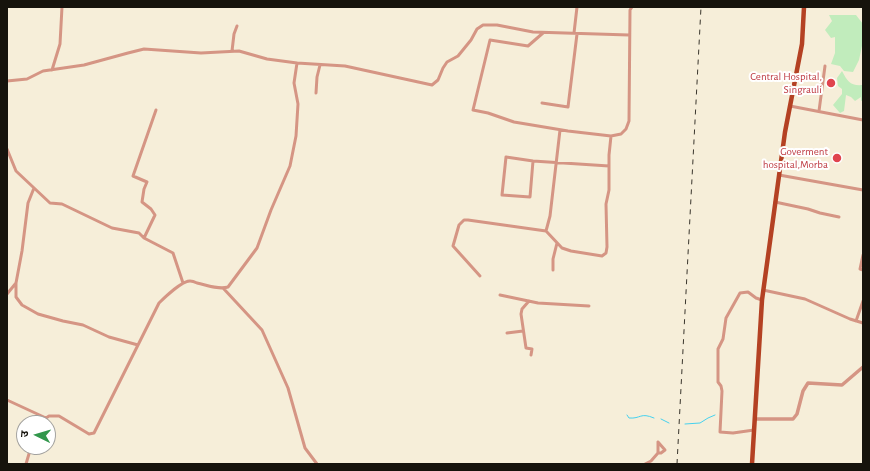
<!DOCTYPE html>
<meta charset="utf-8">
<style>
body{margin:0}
#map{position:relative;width:870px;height:471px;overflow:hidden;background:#f6eed9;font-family:"Alegreya Sans","Noto Sans Devanagari",sans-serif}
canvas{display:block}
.frame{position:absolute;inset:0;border:8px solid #16130c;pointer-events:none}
.north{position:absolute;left:16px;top:415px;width:40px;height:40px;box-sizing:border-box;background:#fff;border:1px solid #a2a19e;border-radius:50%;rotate:275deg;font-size:11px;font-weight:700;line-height:16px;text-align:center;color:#16130c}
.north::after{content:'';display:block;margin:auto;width:14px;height:18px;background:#32974c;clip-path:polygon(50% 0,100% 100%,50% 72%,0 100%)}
</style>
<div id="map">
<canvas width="870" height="471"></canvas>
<div class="frame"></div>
<div class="north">उ</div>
</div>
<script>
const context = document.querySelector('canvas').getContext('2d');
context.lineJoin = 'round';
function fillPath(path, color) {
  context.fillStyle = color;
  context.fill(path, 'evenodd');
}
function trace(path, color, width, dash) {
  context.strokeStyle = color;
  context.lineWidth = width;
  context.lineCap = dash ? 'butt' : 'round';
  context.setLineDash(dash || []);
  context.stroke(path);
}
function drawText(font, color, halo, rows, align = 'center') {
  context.font = font + ' "Alegreya Sans",sans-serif';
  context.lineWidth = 4;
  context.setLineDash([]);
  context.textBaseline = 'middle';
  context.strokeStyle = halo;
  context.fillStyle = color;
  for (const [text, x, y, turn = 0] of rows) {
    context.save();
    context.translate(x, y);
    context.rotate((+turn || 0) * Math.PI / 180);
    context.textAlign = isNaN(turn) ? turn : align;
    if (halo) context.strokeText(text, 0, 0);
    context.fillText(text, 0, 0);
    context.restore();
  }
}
fillPath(new Path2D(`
 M829,15H856L863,24V41L859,60L853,72L844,71L840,66L831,64L835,53V37L831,38L825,30L832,21Z
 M842,71C848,82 850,86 863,85V100L861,101V97L855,101L851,97L846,95L844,111L840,113L833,105L842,94V89L838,86L837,78Z`), '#c1ecbc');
trace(new Path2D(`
 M627,415L629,418C641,419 640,412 654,418
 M661,419L669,423
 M685,424L700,423L708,418L715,415`), '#46d1ee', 1);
trace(new Path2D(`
 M543,33L528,46L490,40L473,110L488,113L514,122L568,131L611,136L621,134L626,129L629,121L630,10L632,7
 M574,33L577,7
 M232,51L234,34L237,26
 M52,70L60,44L62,7
 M7,81L27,79L43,71L84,65L128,53L144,49L201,53L239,51L267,59L297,63L345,66L432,85L438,80L443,68L447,62L458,56L471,40L477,29L483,25H497L533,32L629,35
 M316,93L317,77L320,65
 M542,103L568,107L577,34
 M790,106L863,120
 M819,111L825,66
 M7,149L16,171L50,203L62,204L112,228L139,233L144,238L173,253L183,283
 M533,161L530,197L502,195L506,157L533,161L609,166
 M779,175L863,190
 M775,202L808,209L820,213L839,217
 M546,231L550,216L560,130
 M144,238L155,215L151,209L142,202L144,189L147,182L133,176L156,110
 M863,255L860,269L863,270
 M553,270V259L557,243
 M480,276L453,246L459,225L464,220H468L546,231L562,248L571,251L602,256L606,253L607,247L606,204L609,190V155L611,136
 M16,283V297L22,305L38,314L63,321L83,325L109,337L138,345
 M223,288L262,330L288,388L305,448L317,464
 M763,290L805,299L850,319L863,323
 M7,294L16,283L22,251L28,203L34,188
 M500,295L538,303L589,306
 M529,301L522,309L521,314L526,348L532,349L531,355
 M856,321L863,301
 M507,333L523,331
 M7,400L46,418
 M42,423L46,418L49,416H59L89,434L94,433L159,303C165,297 182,281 190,281C193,281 195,282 197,283C207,285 218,290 228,287L257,248L271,210L290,166L296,136L298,104L294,83L297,63
 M754,430L733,433L720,432L722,391L721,386L718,382V349L723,339L726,318L740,293L748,292L756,298L762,300
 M658,453V442
 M26,464L31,447
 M645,464L651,461L658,453H661L665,450L658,442`), '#d59584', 3);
trace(new Path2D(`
 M755,419H793L797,414L803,391L808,383L842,385L863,367`), '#d59584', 3.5);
trace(new Path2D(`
 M752,464L762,300L785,132L802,44L804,7`), '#b44123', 4.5);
trace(new Path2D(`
 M677,464L701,7`), '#39352c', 1, [5, 5]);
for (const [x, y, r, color] of [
 [831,83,5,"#e0444e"],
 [837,158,5,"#e0444e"]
]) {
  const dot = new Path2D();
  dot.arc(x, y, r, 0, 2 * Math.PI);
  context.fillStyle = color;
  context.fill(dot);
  trace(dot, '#fff', 1.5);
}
drawText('11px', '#be3a42', '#fff', [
 ["Central Hospital,",822,77],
 ["Singrauli",822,90],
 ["Goverment",828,152],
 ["hospital,Morba",828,165]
], 'right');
</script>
